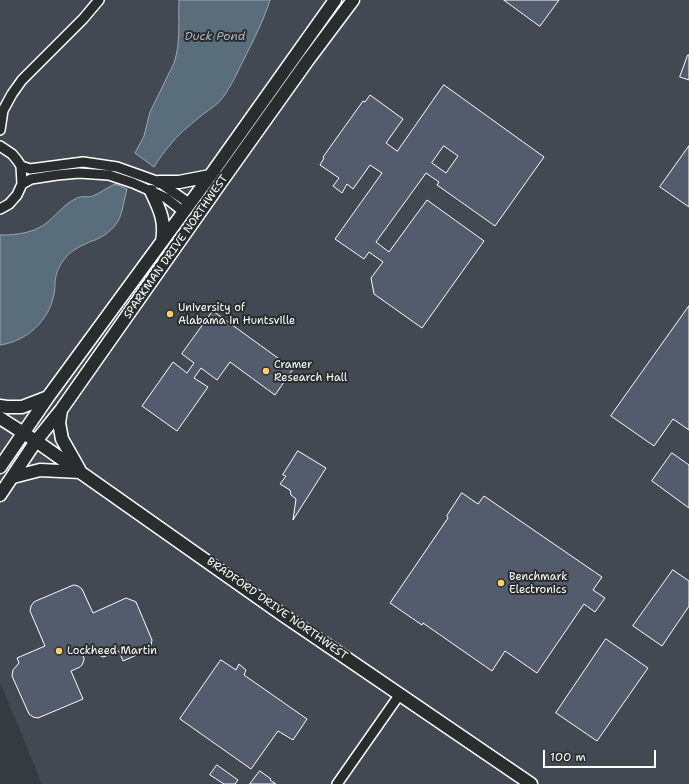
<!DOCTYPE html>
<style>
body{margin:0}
#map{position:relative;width:689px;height:784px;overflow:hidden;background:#363b41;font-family:"Shantell Sans",sans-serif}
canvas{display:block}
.scale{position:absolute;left:543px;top:750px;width:113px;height:18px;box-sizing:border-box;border:2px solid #fff;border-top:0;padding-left:5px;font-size:12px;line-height:14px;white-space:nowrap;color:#fff;-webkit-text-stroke:3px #2a2d2e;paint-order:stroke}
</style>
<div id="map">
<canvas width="689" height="784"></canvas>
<div class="scale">100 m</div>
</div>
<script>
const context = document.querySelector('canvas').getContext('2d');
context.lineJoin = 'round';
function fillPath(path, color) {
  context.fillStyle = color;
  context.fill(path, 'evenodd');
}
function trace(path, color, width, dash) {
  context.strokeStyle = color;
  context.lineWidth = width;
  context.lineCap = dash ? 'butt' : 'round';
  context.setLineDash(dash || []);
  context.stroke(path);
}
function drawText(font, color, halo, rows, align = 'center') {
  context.font = font + ' "Shantell Sans",sans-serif';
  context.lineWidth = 4;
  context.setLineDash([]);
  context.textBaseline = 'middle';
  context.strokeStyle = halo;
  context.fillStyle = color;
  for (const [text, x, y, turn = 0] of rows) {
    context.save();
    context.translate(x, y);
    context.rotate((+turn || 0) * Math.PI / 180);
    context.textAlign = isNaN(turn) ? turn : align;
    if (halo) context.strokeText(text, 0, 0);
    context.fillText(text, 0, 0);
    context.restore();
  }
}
fillPath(new Path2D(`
 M0,0H689V784H42L0,682Z`), '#434952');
const water = new Path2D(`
 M179,0H270C263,22 253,41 243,61C236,75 230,89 220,101C213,108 204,113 196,120C187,128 177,135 170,145C164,152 159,159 154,167L135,153L144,136L150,112L174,63C181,42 178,21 179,0Z
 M115,184L127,189C125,196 122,215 118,221C113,230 102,238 92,241C83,245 73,249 66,257C60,264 56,272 55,282C55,286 55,290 54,294C49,321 27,341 0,345V235C18,235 35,233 49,221C58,213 65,204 75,199C81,195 87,198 93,196C100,193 108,187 115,184Z`);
fillPath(water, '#596d7a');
trace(water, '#9ba7af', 1);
const building = new Path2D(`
 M504,0H559L540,26Z
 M688,55H689V80L680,77Z
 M444,85L544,157L495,226L437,185L439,182L426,173L376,242L389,252L427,200L484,241L422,328L374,294L371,278L383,262L369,252L364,259L335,239L382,173L370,165L353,189L347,184L342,193L333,186L339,178L320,165L324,158L323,157L363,101L365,102L370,95L403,119L386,143L397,151ZM444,146L458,156L446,173L432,163Z
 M689,146V207L660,187Z
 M689,306V430L673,419L654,446L611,416Z
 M213,311L293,369L275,395L230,362L217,380L201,368L194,378L208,387L177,431L142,406L173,362L187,373L194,363L182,354Z
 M298,451L326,468L293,520L296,499L291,495L290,490L280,484L286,476L283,475Z
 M672,453L689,465V508L652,481Z
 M462,493L478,504L484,496L602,577L593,590L605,598L595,612L584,604L537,673L505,651L492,671L423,623L422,625L390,603L448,518L447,516Z
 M673,570L689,581V606L662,646L633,626Z
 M74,585L78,586L82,589L93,613L126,598L134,601L136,602L152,640L151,646L148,650L123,661L119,651L106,656L103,657L97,654L94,647L81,652L84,658V660L82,665L80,667L71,671L83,699L38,718L33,717L29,714L12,676L13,670L19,663L17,658L45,646L30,611L31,606L34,602Z
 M606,639L648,668L597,741L556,713Z
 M221,660L236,670L239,664L246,670L244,675L307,719L293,740L278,731L251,769L180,719Z
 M217,765L238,780L235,784H224L210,775Z
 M260,771L271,779L270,780L276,784H250Z`);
fillPath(building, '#535c6d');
trace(building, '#fff', 1);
const minor = new Path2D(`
 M0,116L12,94L22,80L83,19L99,0
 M0,130L3,110
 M0,146L12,154L17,160L21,166L22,184L17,195L9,204L0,209
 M21,166L30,169L83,162L117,167L159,182L186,201L187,208
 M22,184L31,179L57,175L79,173L109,175L133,183L151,191L166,198L180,209L187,208
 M337,784L400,694`);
const secondary = new Path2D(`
 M159,182H179L210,176
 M151,191C159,208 166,221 162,241
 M0,406L7,407H22L48,397
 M61,410L59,423L62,439L79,469
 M0,418L36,441L283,615L531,784
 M0,467L48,397L210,176L335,0
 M13,477L40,470L80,472
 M0,495L36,441L61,410L224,178L308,60L353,0`);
trace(minor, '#fff', 12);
trace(secondary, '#fff', 15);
trace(minor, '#2a2d2e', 9);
trace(secondary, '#2a2d2e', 12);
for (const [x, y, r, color] of [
 [170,314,4,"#ffd166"],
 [266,371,4,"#ffd166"],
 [501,583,4,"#ffd166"],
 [59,651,4,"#ffd166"]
]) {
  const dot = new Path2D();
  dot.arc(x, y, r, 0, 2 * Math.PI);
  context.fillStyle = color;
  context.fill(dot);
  trace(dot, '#2a2d2e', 1.5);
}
drawText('11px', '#fff', '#2a2d2e', [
 ["SPARKMAN DRIVE NORTHWEST",176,247,-55],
 ["BRADFORD DRIVE NORTHWEST",277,609,35]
]);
drawText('11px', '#fff', '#2a2d2e', [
 ["University of",178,308],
 ["Alabama in Huntsville",178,321],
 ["Cramer",274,365],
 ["Research Hall",274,378],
 ["Benchmark",509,577],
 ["Electronics",509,590],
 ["Lockheed Martin",67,651]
], 'left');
drawText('italic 12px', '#acb6bc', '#2a2d2e', [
 ["Duck Pond",215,37]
]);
</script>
